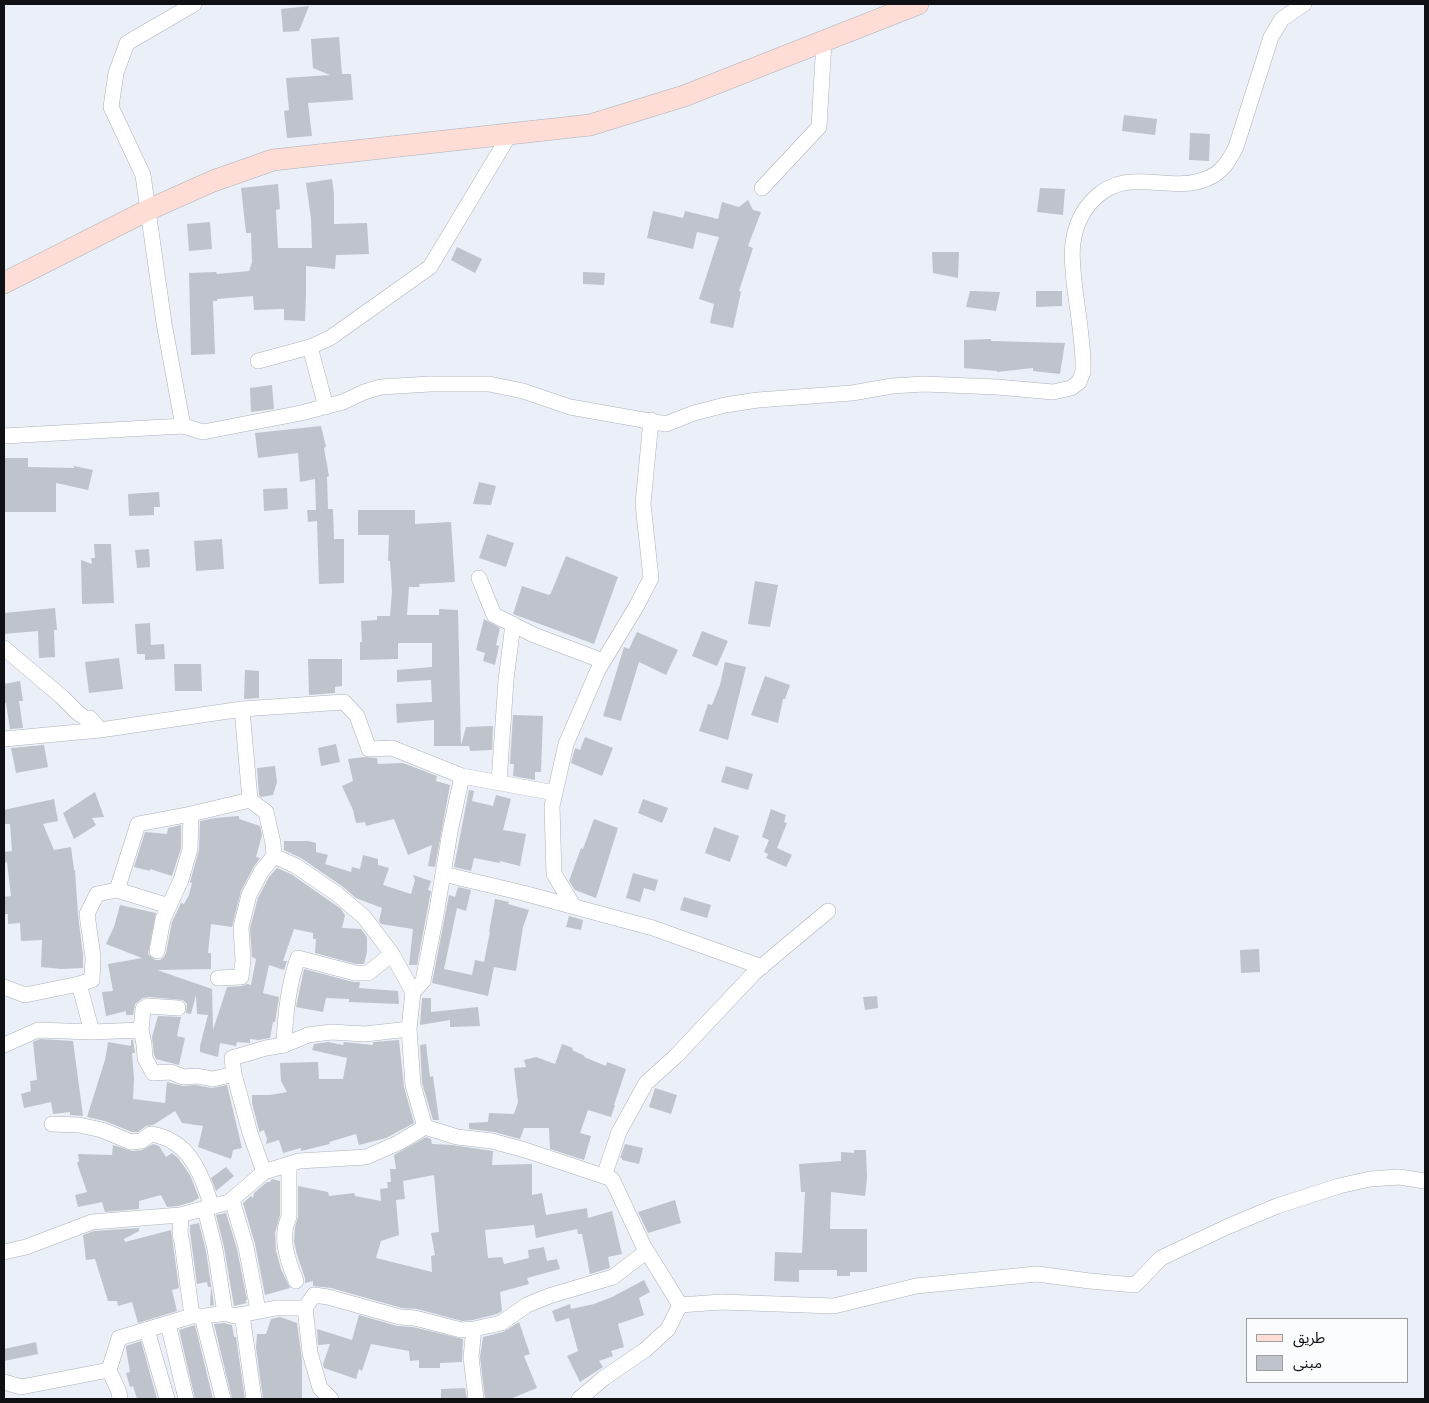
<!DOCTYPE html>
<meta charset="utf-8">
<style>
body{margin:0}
#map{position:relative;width:1429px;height:1403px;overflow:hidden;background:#eaeff8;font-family:Barlow,"Noto Sans Arabic",sans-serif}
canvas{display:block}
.frame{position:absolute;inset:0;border:5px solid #0f1013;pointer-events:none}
.legend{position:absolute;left:1246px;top:1318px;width:162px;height:65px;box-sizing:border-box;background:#fbfcfe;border:1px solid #9d9ea0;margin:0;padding:6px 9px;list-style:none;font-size:15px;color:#0f1013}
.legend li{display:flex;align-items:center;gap:10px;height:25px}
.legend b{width:25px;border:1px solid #9d9ea0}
</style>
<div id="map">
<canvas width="1429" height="1403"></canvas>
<div class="frame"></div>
<ul class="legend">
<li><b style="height:6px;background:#fdddd6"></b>طريق</li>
<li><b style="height:14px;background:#bec3cc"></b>مبنى</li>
</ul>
</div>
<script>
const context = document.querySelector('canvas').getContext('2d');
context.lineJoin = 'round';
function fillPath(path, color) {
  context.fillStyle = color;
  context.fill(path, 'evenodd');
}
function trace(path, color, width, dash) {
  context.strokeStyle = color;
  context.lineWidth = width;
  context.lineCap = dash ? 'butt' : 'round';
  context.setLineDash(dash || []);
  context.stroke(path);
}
fillPath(new Path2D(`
 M309,6L299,31L283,32L281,9Z
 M339,37L342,74H351L353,100L308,103L312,136L287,138L284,111L289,110L286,78L330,75L313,68L311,39Z
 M1124,115L1157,119L1155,135L1122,131Z
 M1190,133L1210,134L1209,161L1189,160Z
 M332,179L334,194V224L367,223L369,254L336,255L335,269L306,266V294L305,321L284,320V309L254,310L253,296L217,299V301H213L215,354L191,355L189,273L216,272L217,274L249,271L252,262L251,233H246L241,188L278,184L280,209L276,210L278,248H312L311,218L306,183Z
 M1040,188L1065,189L1063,215L1037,212Z
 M748,200L753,210L761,212L748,246L753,248L739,291L741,292L733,328L710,323L714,304L699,299L719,237L697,232L693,249L647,238L653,211L683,218L685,211L718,219L722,202L739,207Z
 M210,222L212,249L189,251L187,224Z
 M457,247L482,259L475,273L451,260Z
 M932,252H959L958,278L933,273Z
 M583,272L605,273L604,285L583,284Z
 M970,291L1000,292L996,311L966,307Z
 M1036,291H1062V306L1036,307Z
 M991,339V341L1065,343L1060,374L1033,371V368L997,372V371L964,368V340Z
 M272,385L274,409L251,412L250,388Z
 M321,426L326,447L324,448L329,476L327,477L328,509H333L334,539H344V583L319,584L317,521L308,522L307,510H316L315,479L300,482L298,453L258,458L255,433Z
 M4,458H28V467L74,468V466L93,470L88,490L56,483V512H5Z
 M479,482L496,486L491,505L473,504Z
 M287,488L288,509L264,511L263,489Z
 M159,492L160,507H154V515L129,516L128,494Z
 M358,510H415V524L451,522L455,582L419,584L420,587H409L407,615H439V609L458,610L461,745L466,727L493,726L492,750L470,751L469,746H434V720L397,723L396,704L432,702L431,680L397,682V670L432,667V643H398V659L360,660V642H362L361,621L377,620V616H390L392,592L390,561H388L389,535H358Z
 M487,534L514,543L506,567L479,558Z
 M222,539L224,569L196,571L194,541Z
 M94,544H111L114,603L82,604L81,560L92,564L91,558H95Z
 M149,549L150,567L137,568L135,550Z
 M566,556L618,577L594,644L513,614L522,586L549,595L551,593Z
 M755,581L778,585L770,627L748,624Z
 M55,608L57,630H54L55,657L39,658L38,631L4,634V613Z
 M484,619L500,628L496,645L499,646L495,665L483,661L485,653L476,650Z
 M150,623L151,645L164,644L165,659L145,660V654H137L135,624Z
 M702,631L728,641L717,666L692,656Z
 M637,632L678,650L666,675L639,662L621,721L603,716L624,647L629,649Z
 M119,658L123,689L89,693L85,662Z
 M308,659H342V686L335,687V693L309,695Z
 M725,662L746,667L728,740L699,731L708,704L712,705L720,685Z
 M174,664H201L202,691H175Z
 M245,670L259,671V698L244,699Z
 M765,676L790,685L785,699H783L778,723L751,715Z
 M20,681L23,701H19L23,728L10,729L6,703L4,704V684Z
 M513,715L543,716L541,772H535V780L513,776L514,764H510Z
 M585,737L613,748L602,776L571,763L575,748L580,750Z
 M336,744L340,762L321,766L318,748Z
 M44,745L48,767L16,773L11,748Z
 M364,757L377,758L378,764L403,763L437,776L436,781L450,785L435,867L428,866L432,845L408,855L394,819L366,826L365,822L356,823L353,810L342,786L353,781L348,759Z
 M275,766L277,782L273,795L261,797L259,795L257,768Z
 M726,766L753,774L748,790L721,782Z
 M469,790L474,791L472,801L493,806L496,795L511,799L503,830L526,834L520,866L500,861V863L474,858L471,871L454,867Z
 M95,792L104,817L92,818L96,825L74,839L63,813Z
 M54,799L58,821L43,824L54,850L71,847L74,870H75L78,915L83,955V968L61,969L41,967L42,940L21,941L20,923L8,924V914H4V897L11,896L7,862L4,863V852L12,851L10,824H4V810Z
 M643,799L668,808L662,823L638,813Z
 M771,809L786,815L784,822L787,823L777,848L792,855L786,867L766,858L768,854L764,852L769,840L762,837Z
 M239,816V819L260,826L262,835L256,857L260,858L253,868L241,891L232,927L211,924L208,953H211V969L157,970L212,989L213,1030L227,987L242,986L247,984L251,985L256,959L252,957L250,928L258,898L269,877L277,868L291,874L341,909L345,915L342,928L361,929L367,937V952L364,964H356L315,953L316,939H313V933L294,929L283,961H287L284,970L269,965L263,993L279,997L275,1022H273L270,1038L258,1040L250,1039V1043L237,1042L236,1046L220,1043L218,1057L200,1052V1046L208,1015L197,1014L196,995L191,1014L186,1013L187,1004L183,1000L149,997L143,998L135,1004L133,1015H126V1011L106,1016L102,992L113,991L108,964L142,958L106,944L114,927L120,905L156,913L148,954L155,960H160L164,957L166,953L172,922L181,903L184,904L189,895L192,883L190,882L199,850L200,821L215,818Z
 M594,819L618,828L596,898L575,890L569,881L581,848L583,849Z
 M181,825V848L172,876L150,869V871L134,867L145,832L167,834L168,828Z
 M714,827L739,836L730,862L705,853Z
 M284,841H308L316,843V852L328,855L325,864L351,872L352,867L360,869L363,855L378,859V865L389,868L383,885L411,894L415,880L413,875L431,881L428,890L431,891L417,965H409L413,929L381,924L379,921L382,908L356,898L342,886L301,858L284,850Z
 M633,873L658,880L655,891L644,888L640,902L626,898Z
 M458,887L471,890L466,911L457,908L444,969L472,975L475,960L484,962L490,932H489L495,899L509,902L508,904L529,910L523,927L516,971L494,967L488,996L432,983L449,895L455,897Z
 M684,897L711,905L707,918L680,910Z
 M569,916L583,920L581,930L566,927Z
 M1259,949L1260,972L1241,973L1240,950Z
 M304,969L353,982H360L359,988L398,991L399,1004L349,1002V999L326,998L323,1012L296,1007Z
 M877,996L878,1008L865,1010L863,997Z
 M422,998H431V1012L478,1007L480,1026L450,1027V1020L420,1025Z
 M158,1016L181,1017L177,1036L185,1038L179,1065L156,1059L154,1055L152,1037Z
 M40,1039L73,1041L83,1116L70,1115V1112L53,1114L51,1102L24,1108L21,1094L31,1091L30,1081L37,1080L33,1042Z
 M131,1040H133L135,1053H132L134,1078L133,1099L165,1103L167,1082L183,1086L196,1085L212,1088L227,1085L242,1148L233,1150L231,1159L198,1147L203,1126L182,1123L175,1111L153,1125L146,1126L138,1132H132L105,1121L87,1117L105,1060L108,1042L131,1046Z
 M399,1040L404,1087L414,1123L386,1138L359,1145L356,1134L329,1142L330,1144L301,1151V1148L283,1153L279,1140L266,1144L267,1139L264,1130L259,1132V1130L252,1103V1095H270L287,1092L281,1081L280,1063L318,1062L319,1079H343L347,1058L312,1050L314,1044L328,1042L343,1045L344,1042L373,1045V1042Z
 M426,1044L430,1077L433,1076L439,1120H433L422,1083L420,1045Z
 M562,1044L573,1048L572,1050L585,1056L584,1057L606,1066L607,1062L626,1069L614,1105H615L611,1117L588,1110L580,1133L591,1136L584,1160L550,1149L549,1128H524L520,1139L494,1132L469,1129V1123L488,1122L489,1113L514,1114L518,1102L514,1068L526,1067L524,1060L536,1057L555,1064Z
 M655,1088L677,1095L671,1114L649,1107Z
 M426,1137L431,1139L432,1144L452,1145L493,1151L492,1165L532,1164V1195L542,1193L546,1215L587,1208L588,1218L612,1211L622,1254L608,1257L610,1268L590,1274L582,1234H578L577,1229L536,1238L534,1225L485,1230L488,1258L502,1257L504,1264L529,1258L528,1250L544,1247L547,1261L557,1259L560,1269L527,1278L529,1284L500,1292L502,1311L497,1314L473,1320L462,1321L417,1309L402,1308L331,1288L313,1286V1281L305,1283V1278L297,1255L294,1241L295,1227L298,1217V1186L328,1192L329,1196L354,1193L355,1196L381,1201L380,1189L388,1188L387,1182H391L390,1169H396L394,1155ZM434,1175L439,1232L431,1233L435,1255L431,1256L432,1272L376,1258L381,1241L399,1235L396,1200L405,1199L403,1181Z
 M153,1144L159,1146L166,1157L172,1153L178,1158L190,1175L199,1198L192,1202L178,1206L167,1207L161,1195L139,1201V1209L105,1212L102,1202L78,1207L75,1195L87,1192L77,1163L79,1161L78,1154L112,1155L113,1145L132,1151L142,1150Z
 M625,1144L643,1148L639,1164L622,1160V1158H620Z
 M854,1150H866L867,1178L865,1196L831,1192L830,1229H867V1272H850V1276H837V1270H799V1282L774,1281L775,1252L802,1253L805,1192H801L799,1164L841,1161V1152L854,1153Z
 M226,1167L234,1176L216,1191L211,1178Z
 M272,1179L280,1181V1215L275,1233L276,1251L281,1269L290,1288L265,1295L255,1244L243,1203L251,1196L253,1198L254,1193L267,1182H270Z
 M675,1200L681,1223L648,1233L638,1212Z
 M226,1213L237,1249L247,1300L245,1301L247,1303L234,1306L224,1247L216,1215Z
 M199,1223L206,1251L214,1305L210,1306L211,1287H208L207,1282L197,1284L190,1232V1225Z
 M139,1228V1231L124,1239L125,1242L171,1230L179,1288L172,1290L177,1311L138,1323L132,1302L118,1306L117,1301H108L95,1259L86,1260L83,1235L94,1231Z
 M644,1280L650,1292L639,1298L644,1315L618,1324L624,1347L611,1351L613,1356L599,1361L603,1367L580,1382L567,1356L578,1351L569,1318L556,1322L552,1311L570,1304L571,1309L594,1304L612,1297Z
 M359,1315L397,1326L413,1327L463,1339L462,1362L440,1363V1368H419V1360L410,1361L409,1351L371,1344L362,1371L359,1369L356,1379L324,1368L323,1364L330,1344L318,1345L317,1329L352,1340Z
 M280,1317L297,1323L302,1360V1399H263L256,1348L257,1334H266L271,1319Z
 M519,1322L530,1354L524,1356L537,1388L510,1399H485L480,1357L483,1337L503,1332Z
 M224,1323L232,1325L234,1337H236L245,1399H232L214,1324Z
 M195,1325L213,1399H195L179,1330Z
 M141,1341L157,1399H137L133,1386L130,1387L126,1373L130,1372L126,1349V1346Z
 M36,1342L38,1354L4,1361V1349Z
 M465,1388L467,1399H441V1389Z`), '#bec3cc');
const street = new Path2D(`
 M762,188L819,127L824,41
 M310,347L326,407
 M258,361L310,347L330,338L430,267L510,134
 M183,426L164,323L143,175L111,107L116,73L127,43L194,4
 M4,436L183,426L203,432L301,413L343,402L364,392L381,387L430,384H489L523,391L570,407L666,424L694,413L725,405L758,400L852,393L892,386L924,384L997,387L1053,392L1071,388L1079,382L1083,372V361C1082,334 1077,308 1074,281C1073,269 1071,255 1073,243C1075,227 1082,211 1094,199C1127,165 1169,194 1206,179C1222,173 1229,161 1236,147L1271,37L1282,19L1304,4
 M479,578L494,615L534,635L603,661
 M4,648L62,697L78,713L85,718H90L100,730
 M4,739L100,730L242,709L344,702L357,716L369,749L392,748L462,776L555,793
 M499,782L506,680L513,624
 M274,856L296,866L337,894L364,917L392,954L413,992L409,1029L413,1085L425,1127
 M443,874L523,893L653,928L762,967
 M169,906L117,890L138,824L191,814
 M574,907L554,874L552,806L566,744L598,670L636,607L651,578L643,504L651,420
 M157,951L163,919L181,880L190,849L191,814L250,800L242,709
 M218,978L241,977L243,961L241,927L249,895L261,872L274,856L273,843L266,812L250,800
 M79,984L92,980L93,957L87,914L97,894L117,890
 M4,987L25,995L79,984L92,1032L141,1030L144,1044L145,1058L153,1073L171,1072L183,1077L197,1076L213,1079L234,1074L250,1133L264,1172
 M413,992L423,981L436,915L450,832L462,776
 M141,1030L143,1009L148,1006L178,1008
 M4,1045L38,1030L92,1032
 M284,1045C285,1015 288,986 298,958L355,973H368L392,954
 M234,1074L232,1058L266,1048L284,1045L308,1035L331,1032L365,1034L409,1029
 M52,1124L79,1125L102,1130L131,1142L141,1141L151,1134C190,1140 201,1174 212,1207
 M289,1164V1217C279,1238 288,1261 296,1281
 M604,1176L619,1132L646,1083L676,1056L755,972L828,911
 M232,1200L246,1247L258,1310
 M205,1209L215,1249L225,1313
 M180,1215C182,1225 178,1233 182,1242L192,1316
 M4,1252L26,1247L92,1222L180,1215L229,1202L264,1172L299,1161L366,1157L398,1143L425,1127L457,1137L492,1141L525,1150L612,1179L643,1245L680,1305
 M305,1308L314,1295L328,1297L400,1317L415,1318L461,1330L474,1329L501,1323L527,1305L549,1296L613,1277L647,1251
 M242,1314L254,1399
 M202,1316L223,1399
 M168,1324L186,1399
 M474,1329L471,1357L476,1399
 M147,1330L167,1399
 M109,1370L119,1392L120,1399
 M4,1382L21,1387L109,1370L119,1338L192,1316H206L225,1313L235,1316L276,1308H305L310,1353L320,1388L331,1399
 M579,1399L604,1378L645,1350L668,1329L680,1305L721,1302L834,1306L916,1286L1037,1274L1090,1281L1135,1285L1161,1258L1229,1226L1277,1206L1339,1186L1370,1179L1399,1177L1425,1181`);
const secondary = new Path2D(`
 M4,283L148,210L213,181L273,160L590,125L684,96L918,4`);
trace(street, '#acb1ba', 16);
trace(secondary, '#acb1ba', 22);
trace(street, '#fff', 15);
trace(secondary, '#fdddd6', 21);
</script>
